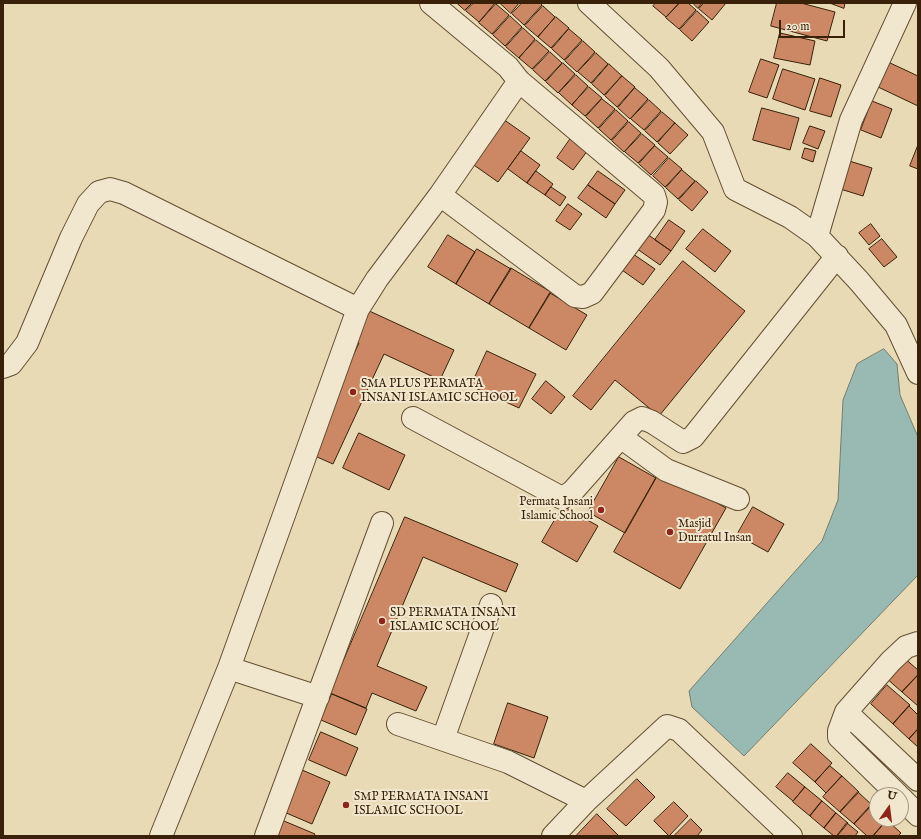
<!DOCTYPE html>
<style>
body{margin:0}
#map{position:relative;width:921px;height:839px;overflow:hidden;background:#e8dab4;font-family:"IM FELL English",serif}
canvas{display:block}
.frame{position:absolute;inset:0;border:4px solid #382108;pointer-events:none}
.north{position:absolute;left:869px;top:787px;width:40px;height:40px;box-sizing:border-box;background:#f0e7ce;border:1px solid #a6987f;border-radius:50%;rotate:14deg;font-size:11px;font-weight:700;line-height:16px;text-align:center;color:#382108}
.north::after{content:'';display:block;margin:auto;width:14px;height:18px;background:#8f2418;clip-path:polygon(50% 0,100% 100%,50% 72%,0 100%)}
.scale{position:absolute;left:779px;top:20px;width:66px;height:18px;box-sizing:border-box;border:2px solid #382108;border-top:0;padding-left:5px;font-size:12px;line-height:14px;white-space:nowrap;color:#382108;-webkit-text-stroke:3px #f0e7ce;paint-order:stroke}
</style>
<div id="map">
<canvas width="921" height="839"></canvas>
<div class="frame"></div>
<div class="north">U</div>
<div class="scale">20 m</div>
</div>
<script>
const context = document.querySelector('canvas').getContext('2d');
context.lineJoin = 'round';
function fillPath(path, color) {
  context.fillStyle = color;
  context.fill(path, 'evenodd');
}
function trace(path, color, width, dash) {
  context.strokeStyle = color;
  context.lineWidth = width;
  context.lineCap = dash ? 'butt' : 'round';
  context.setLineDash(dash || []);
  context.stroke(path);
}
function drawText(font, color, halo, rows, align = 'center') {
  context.font = font + ' "IM FELL English",serif';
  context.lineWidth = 4;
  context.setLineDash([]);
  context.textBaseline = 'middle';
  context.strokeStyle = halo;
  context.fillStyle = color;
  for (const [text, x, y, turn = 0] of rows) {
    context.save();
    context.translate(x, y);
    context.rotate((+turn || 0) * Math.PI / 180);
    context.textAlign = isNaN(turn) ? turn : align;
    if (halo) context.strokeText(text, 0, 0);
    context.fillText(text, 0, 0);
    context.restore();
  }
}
const water = new Path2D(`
 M884,349L897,364L900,395L918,437V575L744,756L692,707L689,691L822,541L838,500L843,400L857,364Z`);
fillPath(water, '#98bab2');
trace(water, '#727d6e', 1);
const building = new Path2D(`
 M457,3H472L465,10Z
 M474,3H495L479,22L466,11Z
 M500,3H519L511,13Z
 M522,3H540L542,5L524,25L512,14Z
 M656,3H679L666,17L653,6Z
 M680,3H688L696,10L679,29L666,18Z
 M693,3H702L698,8Z
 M704,3H726L712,20L699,9Z
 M777,3H801L835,12L827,41L771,26Z
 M830,3H845L844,8Z
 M496,4L509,15L492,34L479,23Z
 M543,6L555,17L538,37L525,26Z
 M697,11L709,22L692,41L680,30Z
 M510,16L522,27L505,46L493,35Z
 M556,17L569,28L551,48L538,37Z
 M523,28L535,39L519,58L506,47Z
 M569,29L582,40L564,60L552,49Z
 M780,33L815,41L810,65L774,58Z
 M536,40L549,51L532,69L519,58Z
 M583,41L595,52L577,72L565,61Z
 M550,52L562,63L545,81L533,70Z
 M596,53L608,64L591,83L578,72Z
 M761,59L779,65L767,98L749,92Z
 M888,62L918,76V106L876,86Z
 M563,63L575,74L558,93L546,82Z
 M609,64L622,76L604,95L592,84Z
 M783,69L815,79L805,110L773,99Z
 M576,75L588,86L572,105L559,93Z
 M622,76L635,87L617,107L605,96Z
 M820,78L841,85L831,117L810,111Z
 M589,87L602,98L585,116L572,105Z
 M635,88L648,99L630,119L618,108Z
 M602,99L615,109L598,128L586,117Z
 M649,100L661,111L644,130L631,119Z
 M872,101L892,109L881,138L861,130Z
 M762,108L799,118L790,150L753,140Z
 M616,110L628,121L611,140L599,129Z
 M662,112L675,123L657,142L645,131Z
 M503,119L530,138L498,182L471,163Z
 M629,122L641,133L624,152L612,141Z
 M675,123L688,135L670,154L658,143Z
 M810,126L825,131L818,149L803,143Z
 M642,134L655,145L638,163L625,152Z
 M571,138L588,150L573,170L557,158Z
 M918,145V169L910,166Z
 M655,146L668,157L651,175L639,164Z
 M805,148L816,151L813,162L802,158Z
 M521,151L540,165L527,183L508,169Z
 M669,158L682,169L665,187L653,176Z
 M846,160L872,168L863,196L837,188Z
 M682,170L695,181L678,199L666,188Z
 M536,171L553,184L545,195L527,183Z
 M598,171L625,190L615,204L588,185Z
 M696,181L708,192L692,211L679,200Z
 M588,185L615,204L606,218L578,198Z
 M551,187L566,197L560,206L545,195Z
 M568,204L582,214L570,230L556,221Z
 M669,220L685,231L671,251L655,240Z
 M871,224L880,236L869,245L859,233Z
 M703,229L731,251L715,272L686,249Z
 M643,231L671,251L660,265L633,246Z
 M448,235L475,252L456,284L428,267Z
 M882,239L897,257L884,267L869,249Z
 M477,249L511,269L489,304L456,284Z
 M633,254L655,269L643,285L622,270Z
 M683,261L745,311L659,416L615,380L591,410L573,396Z
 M511,268L551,292L529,328L489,304Z
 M550,293L587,315L566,350L529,328Z
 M365,309L454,350L440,380L384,354L333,464L308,453L359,343L351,339Z
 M487,351L536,374L519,408L471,386Z
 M546,381L565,397L551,414L532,399Z
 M359,433L405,455L389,490L343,468Z
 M619,457L656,478L625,533L588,512Z
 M660,471L726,508L680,589L614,552Z
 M563,506L598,526L577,562L542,542Z
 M753,507L784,524L768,552L737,535Z
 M405,517L518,564L506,592L423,557L377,666L427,687L416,711L372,693L366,708L330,693Z
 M903,657L918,670V675L902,692L885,677Z
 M918,675V706L902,692Z
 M887,685L910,705L893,724L871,704Z
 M332,694L367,709L356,735L321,720Z
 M508,703L548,717L534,758L494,744Z
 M909,706L918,715V729L909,739L893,724Z
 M918,729V747L909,739Z
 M321,732L358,748L346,776L309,760Z
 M811,744L832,763L815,782L793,763Z
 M830,766L842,776L826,793L815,782Z
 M302,770L330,782L312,824L284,812Z
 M788,773L805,787L793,801L776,787Z
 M842,776L859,792L840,812L823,797Z
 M637,779L655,797L626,826L607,809Z
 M805,787L822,801L810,816L793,802Z
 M858,792L872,805L854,824L840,812Z
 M822,801L836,813L824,828L810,816Z
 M674,802L688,816L669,836L654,821Z
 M874,802L877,806V819H888L873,836H867L854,824Z
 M836,813L848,823L837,836H834L824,828Z
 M597,814L619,836H576Z
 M691,819L702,830L697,836H674Z
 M887,820L901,833L898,836H873Z
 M284,821L315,834L314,836H278Z
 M847,823L858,832L855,836H837Z`);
fillPath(building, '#cc8864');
trace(building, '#382108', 1);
const minor = new Path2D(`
 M431,3L508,67L519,81L654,195L656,202L654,210L592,293L583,297L575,296L440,195
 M589,3L659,68L713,132L735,189L790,217L817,236L859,281L896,325L918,373
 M817,236L851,120L905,3
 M3,367L11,364L27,343L71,238L88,204L99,192L110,189L124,193L358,309L377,279L440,195L519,81
 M413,418L562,498L572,492L634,422L642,418L652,422L683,442L693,437L837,256
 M622,438L666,470L738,499
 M229,668L318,697
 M846,712L918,780
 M398,724L508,762L586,801
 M443,739L491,605
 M898,795L839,737V731L846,712L891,661L906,647L918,643
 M901,798L918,815
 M161,836L229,668L358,309
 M266,836L382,523
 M553,836L586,801L667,726L679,730L791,836`);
trace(minor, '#644f33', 24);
trace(minor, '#f0e7ce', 22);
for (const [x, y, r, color] of [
 [353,392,4,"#8f2418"],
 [601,510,4,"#8f2418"],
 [670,532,4,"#8f2418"],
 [382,621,4,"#8f2418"],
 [346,805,4,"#8f2418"]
]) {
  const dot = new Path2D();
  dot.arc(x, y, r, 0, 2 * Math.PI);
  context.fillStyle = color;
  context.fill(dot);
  trace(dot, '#f0e7ce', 1.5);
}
drawText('12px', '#382108', '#f0e7ce', [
 ["SMA PLUS PERMATA",361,385],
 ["INSANI ISLAMIC SCHOOL",361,399],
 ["Permata Insani",593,503,"right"],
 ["Islamic School",593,517,"right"],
 ["Masjid",678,525],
 ["Durratul Insan",678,539],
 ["SD PERMATA INSANI",390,614],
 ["ISLAMIC SCHOOL",390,628],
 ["SMP PERMATA INSANI",354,798],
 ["ISLAMIC SCHOOL",354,812]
], 'left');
</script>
